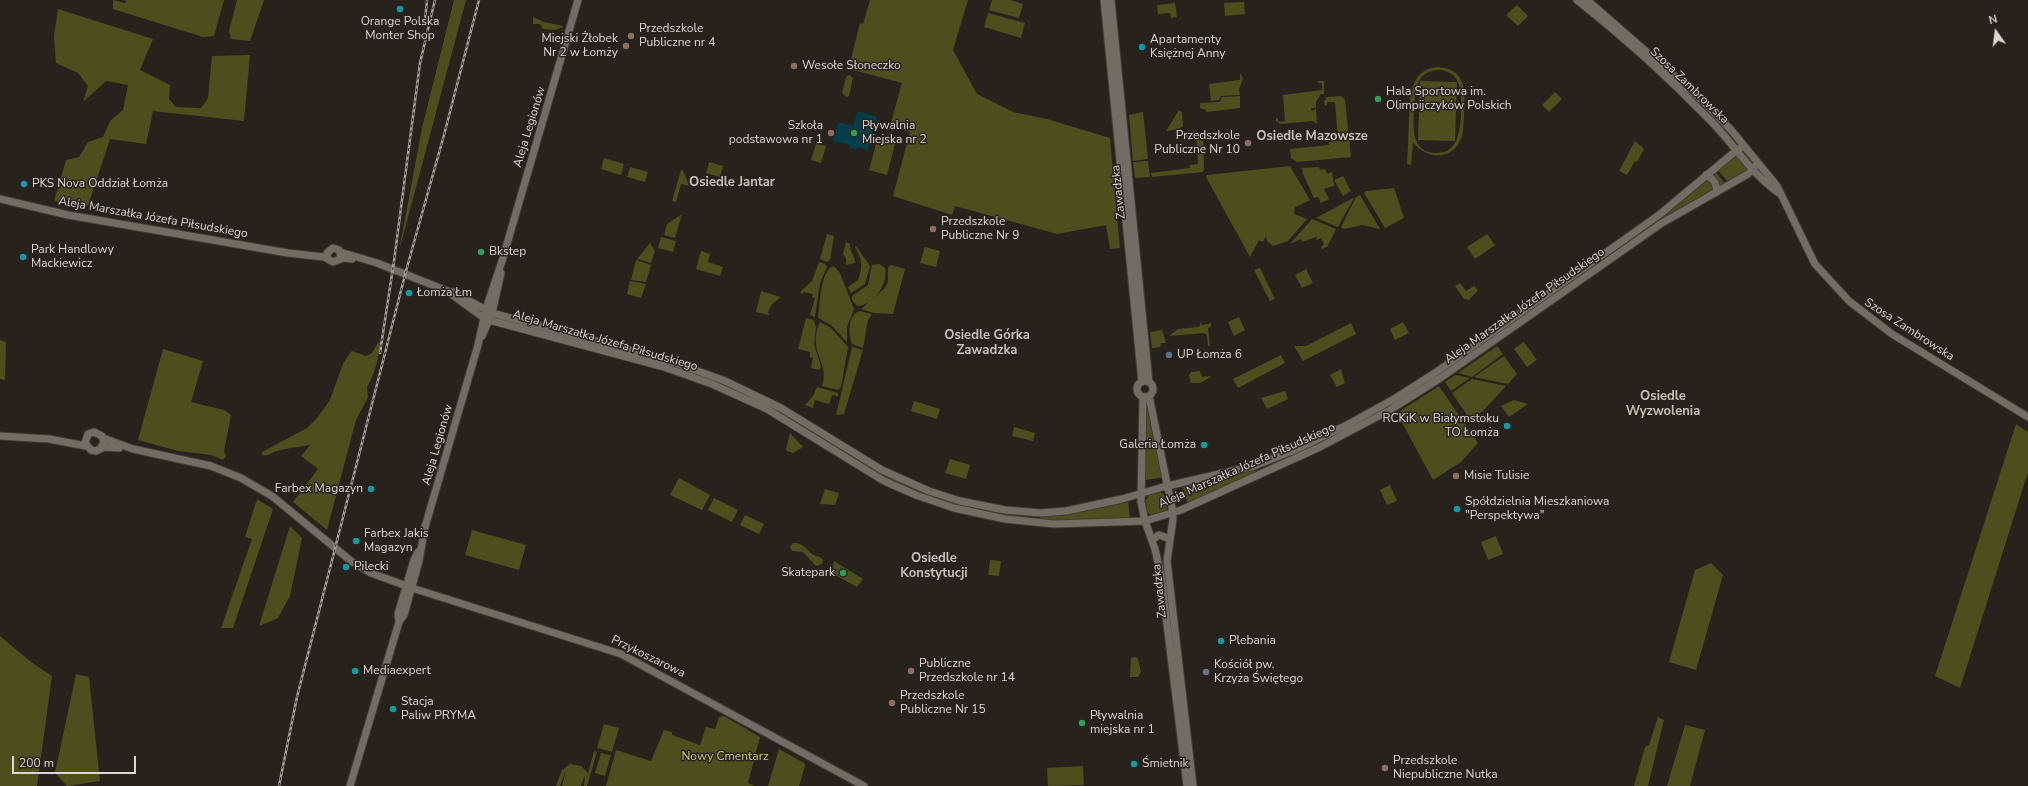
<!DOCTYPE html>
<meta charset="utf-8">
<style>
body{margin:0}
#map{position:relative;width:2028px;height:786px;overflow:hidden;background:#28221c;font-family:"Nunito Sans",sans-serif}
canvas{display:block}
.north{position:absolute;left:1976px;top:12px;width:40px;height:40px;-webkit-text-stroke:3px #28221c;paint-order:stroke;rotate:346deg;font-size:11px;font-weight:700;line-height:16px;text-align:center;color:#dbd7d3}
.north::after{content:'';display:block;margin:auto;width:14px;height:18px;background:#dbd7d3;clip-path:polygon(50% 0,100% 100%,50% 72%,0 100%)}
.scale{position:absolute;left:12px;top:756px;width:124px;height:18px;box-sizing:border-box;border:2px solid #dbd7d3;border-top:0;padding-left:5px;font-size:12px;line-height:14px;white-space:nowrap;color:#dbd7d3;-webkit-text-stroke:3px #28221c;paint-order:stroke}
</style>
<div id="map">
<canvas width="2028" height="786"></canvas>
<div class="north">N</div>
<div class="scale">200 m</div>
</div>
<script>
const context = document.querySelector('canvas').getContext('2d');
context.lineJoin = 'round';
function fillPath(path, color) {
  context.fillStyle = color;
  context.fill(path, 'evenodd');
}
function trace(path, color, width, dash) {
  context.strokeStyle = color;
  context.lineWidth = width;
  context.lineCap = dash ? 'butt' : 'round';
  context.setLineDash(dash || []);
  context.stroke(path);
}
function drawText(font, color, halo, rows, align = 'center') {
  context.font = font + ' "Nunito Sans",sans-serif';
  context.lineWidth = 3;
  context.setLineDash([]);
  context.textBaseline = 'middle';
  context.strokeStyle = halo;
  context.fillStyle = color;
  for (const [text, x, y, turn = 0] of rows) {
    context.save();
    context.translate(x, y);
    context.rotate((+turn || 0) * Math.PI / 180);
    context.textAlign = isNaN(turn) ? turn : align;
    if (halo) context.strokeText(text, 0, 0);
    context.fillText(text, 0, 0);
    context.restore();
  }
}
fillPath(new Path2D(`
 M113,0L125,3L126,0H224L214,36L203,37L113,9Z
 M237,0H264L250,41L231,39L229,31Z
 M454,0H466L399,251L422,128Z
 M870,0H968L953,50L977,94L1013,112L1047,119L1110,138L1120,248L1110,249L1106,225L1057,234L955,206L952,215L893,196L910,132L890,126L902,83L853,70L849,67L860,23L863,24Z
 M992,0H1010L1023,4L1019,18L989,10Z
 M1244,2L1245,14L1225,16L1224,3Z
 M1175,3L1177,17L1171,18L1170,13L1158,14L1157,5Z
 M1517,5L1528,16L1518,26L1506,15Z
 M58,9L153,39L140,70L170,85L169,99L176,107L201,108L208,98L212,56L250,55L244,121L153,111L146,144L110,139L88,206L54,201L66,160L79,157L88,142L103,137L110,121L123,110L128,85L106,81L83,102L88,86L78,73L56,63L54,36Z
 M988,13L1025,23L1021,38L984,27Z
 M533,17L544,22L563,26V27L555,30L543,29L540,24H533Z
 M1438,67C1468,69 1465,94 1464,117C1463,125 1464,134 1460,141C1450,162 1424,158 1413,142L1411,165L1407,164C1408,151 1408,137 1409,123C1410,101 1408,69 1438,67ZM1440,70C1464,73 1461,96 1461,114C1460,131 1458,155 1434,153C1411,151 1413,126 1414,109C1415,90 1416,70 1440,70Z
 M1240,73L1243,78L1239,89L1240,95L1221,96L1219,100L1211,101L1209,84L1240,80Z
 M849,75L853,78L849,96L847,97L842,93L846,77Z
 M1318,81H1324V94H1321L1316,102V108H1311L1312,111L1316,109L1317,124L1313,121L1280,124L1276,121V118H1278V122L1285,121L1283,95L1322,90V83H1318Z
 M1420,81L1457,82L1455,141L1418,140Z
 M1555,92L1562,99L1549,112L1542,105Z
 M1240,96V108L1206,112V110L1200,108V103L1220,102L1222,97Z
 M1341,96L1345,100L1351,157L1297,162L1291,158L1290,149L1329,145V142L1338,141L1335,102H1327V105L1325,106L1324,101L1327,97Z
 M1179,110L1182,112L1183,126L1179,129L1166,131Z
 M1143,112L1148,159L1133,161L1129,115Z
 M1194,131L1203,133L1204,169L1203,172L1152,177L1151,173L1190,168V165L1198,164L1196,133L1189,134V137H1185L1186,133Z
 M877,140L895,144L887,175L869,170Z
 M1635,141L1644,149L1637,162L1630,158L1635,161L1627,175L1619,171Z
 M816,144L826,146L821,163L811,160Z
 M1735,153L1749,170L1728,182L1717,169Z
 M604,158L624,164L621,175L601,169Z
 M1148,161L1150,177L1135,178L1133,162Z
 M709,162L723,166L720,177L706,173Z
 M1290,166L1310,200L1296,207L1295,206L1294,214L1307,219L1288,241L1273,246L1267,241L1266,236L1263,242L1259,240L1250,257L1206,177L1207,175Z
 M630,167L648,172L645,182L627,177Z
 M1319,167L1320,170L1325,169L1327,174L1332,172L1334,186L1324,189L1329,199L1321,203L1318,197L1314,198L1303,174L1302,168Z
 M681,170H683L689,186L681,184L676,202L672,201Z
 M1715,171L1725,184L1662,220V217Z
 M1343,176L1351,191L1343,196L1334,180Z
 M1394,188L1404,218L1385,228L1364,193L1366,191Z
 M1360,195L1380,229H1379L1363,225L1344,229L1341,227L1356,197Z
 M1353,198H1354L1338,227L1316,218Z
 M682,214L675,238L664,235L667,224Z
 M1312,219L1336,229L1327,247L1322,249L1321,247L1324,244L1321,238L1317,240L1316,237L1302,242L1301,239L1290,244Z
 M827,234L834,236L830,260L827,262L820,259Z
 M1487,234L1495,245L1475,259L1467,247Z
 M661,237L676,241L673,252L658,248Z
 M846,242L850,244C849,251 855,255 855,263L846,265V258L843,254Z
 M650,243L655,251L651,263L637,259Z
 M856,246L870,266L865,284L851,293L848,287L858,280C863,267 862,259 855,247Z
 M925,247L940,251L936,267L920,263Z
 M701,251L710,254L708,262L723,267L720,276L696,269Z
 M636,260L651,265L646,282L631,280Z
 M819,262L825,264L827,267L820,283L815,317L810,315L815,298L812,297L813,294L804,292L803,294L800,292L812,281Z
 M879,264L885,268C889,283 873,306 857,306L852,300V296L868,285L872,265Z
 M891,265L905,269L893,314L874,313L861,309L885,288L888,282V267Z
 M834,266L840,273L854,309L847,327V342L831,325L818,318C820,306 820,269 834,266Z
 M1260,268L1275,299L1270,301L1254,270Z
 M1306,269L1313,283L1302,288L1295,275Z
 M630,281L646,284L641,298L627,294Z
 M1460,283L1466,291L1474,286L1478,290L1469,300L1464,299L1455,286Z
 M761,291L781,297L772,304L768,312L769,315L756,312Z
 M859,311L872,314L868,320L863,348L852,344C848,334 848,315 859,311Z
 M1239,317L1245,330L1234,336L1228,322Z
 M806,318L814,320L816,328L814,344L821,366L820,370L811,368L813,358L810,357V352L798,349Z
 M820,322L831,328L848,347L841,387L838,390L822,386C831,363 806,351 820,322Z
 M1201,322L1202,325L1211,323V327L1208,328L1210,346H1208L1211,377L1200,383H1191L1189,375L1191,372L1200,371L1202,377L1211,376L1207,335L1204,333L1169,336L1178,329L1199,327Z
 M1403,322L1409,333L1395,340L1390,329Z
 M1351,323L1356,334L1303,361L1294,346H1306Z
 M1162,330L1166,343H1161L1160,347L1152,348L1150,332Z
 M0,340L6,342L5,380L0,379Z
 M379,341C382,351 373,378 367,387L368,397L356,420L327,530L293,502L318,469L301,456L310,445C298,447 286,448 274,452C270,454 267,456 262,455V452L307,428L317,418L330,400L343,364L350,353L352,351L366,356L372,353Z
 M1524,342L1537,360L1527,367L1514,349Z
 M1497,346L1503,354L1472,377L1458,373Z
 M852,347L863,350L844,414L836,415Z
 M163,349L203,361L191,402L224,410L231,415L224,451L226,456L223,460L211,455L178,451L138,440Z
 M1281,355L1285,363L1238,388L1233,379Z
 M1504,356L1517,374L1508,384L1474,377Z
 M1341,369L1345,383L1337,387L1330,375Z
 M1455,375L1470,378L1451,391L1445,382Z
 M1472,379L1506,386L1483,411L1472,418H1469L1452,393Z
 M1439,386L1478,443L1461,462L1433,480L1397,413Z
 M817,387L838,393V396L832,395L829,404L815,400L813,408L805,405L813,396Z
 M1285,391L1288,399L1267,409L1261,398Z
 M747,395L760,400L852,455L972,507L971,509L931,498L889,481Z
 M1145,398H1147L1164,477L1146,480Z
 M1514,400L1528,404L1509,417L1501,406Z
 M914,401L940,409L937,419L911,411Z
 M2016,424L2028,432V472L1960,688L1935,676Z
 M1014,427L1035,433L1033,441L1012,436Z
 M790,433L803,447L793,453L787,451L786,449Z
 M950,459L970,465L966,479L945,473Z
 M1251,469L1256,472L1188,505L1183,487Z
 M679,478L710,495L702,510L670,495Z
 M1390,485L1397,501L1387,505L1380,490Z
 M825,489L839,493L835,505L820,504Z
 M1160,492L1166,496L1167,509L1164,512L1150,515L1147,511L1146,500L1149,495Z
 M714,498L738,510L732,522L708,510Z
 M257,499L273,509L233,628H221L252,539L245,537Z
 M1128,500L1130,519L1088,521L1038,520L1043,515Z
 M745,515L764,524L759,534L740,525Z
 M290,526L302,538L290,596L278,618L259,626Z
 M472,530L526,545L519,570L465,555Z
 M1496,536L1503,554L1488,560L1481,542Z
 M793,543C803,542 805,548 812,554C816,557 820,555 823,560L822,564L816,566L803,552L792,551L790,547Z
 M990,560L1001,561L999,576L988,575Z
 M834,561L863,579L857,587L837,576L832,571Z
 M1711,563L1723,575L1696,670L1669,662L1695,570Z
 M0,636L31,662L52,676L37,786H0Z
 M1136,657L1138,659L1141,672L1138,677H1130L1131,658Z
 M76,674L89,677L100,781L67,786L55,773Z
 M724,716L760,737L748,783L755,786H606L616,750L651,761L664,730L672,732V735L700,745L706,727L715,729L719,717Z
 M1658,717L1664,720L1648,786H1634L1645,747L1649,745Z
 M604,724L619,728L612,752L597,748Z
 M1685,725L1705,730L1690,786H1667Z
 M779,749L804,763L805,766L799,786H768Z
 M594,751L597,752L587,786H584L585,775L581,786H562L566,770L560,786H556L562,770L570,764L581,766L588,773Z
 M601,753L611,755L605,776L595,773Z
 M1083,766L1084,785L1048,786L1047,768Z`), '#4c4e1d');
fillPath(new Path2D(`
 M858,111L877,117L868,150L857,147L856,150L849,148L850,145L833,141L838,122L853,126Z`), '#043e4a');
const secondary = new Path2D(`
 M1104,0L1142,382
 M1111,0L1149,382
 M1577,0C1624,37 1669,78 1710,120C1734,144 1751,174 1779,193
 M1587,0L1703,101L1732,131L1777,186L1815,264L1849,301L1892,334L2028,417
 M1706,175C1714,179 1716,183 1717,192
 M0,199L68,215L288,253L324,257L333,262L343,258L352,259
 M340,252L377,263L450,292H453L492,313L673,362L725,381L781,408L882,470L929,491L960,501L1005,510L1041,513L1066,511L1122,499L1163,487L1254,466L1297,449L1347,425L1394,399L1435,373L1536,302L1659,215L1737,150L1744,146
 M328,259L327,253L333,248L339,250L341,256
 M451,294L484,318L489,320L664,367L712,384L767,409L884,481L916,495L954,508L1005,519L1054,524L1145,521L1181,510L1320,447L1390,410L1439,379L1662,223L1748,174L1758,163
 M482,336L492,313L501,273
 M1137 389a8 8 0 1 1 16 0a8 8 0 1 1-16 0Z
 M1149,396L1172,508L1173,519L1167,561L1193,786
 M1143,397L1141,502L1145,521L1155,549L1161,576L1187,786
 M0,436L49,439L86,446
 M103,438L133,449L211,466L241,478L272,496L351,561L371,573L412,588L621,654L864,786
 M100,449L104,442L102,436L94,432L88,434L85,443L91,450L96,451L104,447L119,448
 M1152,540L1159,535L1170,539
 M399,622L398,614L414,560L418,552
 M350,786L399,622L404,615L419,561L425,527L478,345L486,309L502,261L578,0`);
trace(secondary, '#413c37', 9);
trace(secondary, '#736c64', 7);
const rail = new Path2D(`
 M425,21L427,0
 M380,353L394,261L420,63L435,0
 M279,786L297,697L406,271L444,135L479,0`);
trace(rail, '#a4a09b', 2.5);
trace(rail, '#28221c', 1, [3]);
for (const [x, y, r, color] of [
 [400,9,4,"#0f9aa8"],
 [631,36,4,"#8d6e63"],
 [626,46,4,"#8d6e63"],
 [1142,47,4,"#0f9aa8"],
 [794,66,4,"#8d6e63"],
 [1378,99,4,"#2e9e5b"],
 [831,133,4,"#8d6e63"],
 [854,133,4,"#2e9e5b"],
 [1248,143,4,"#8d6e63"],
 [24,184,4,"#0f9aa8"],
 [933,229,4,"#8d6e63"],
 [481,252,4,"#2e9e5b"],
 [23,257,4,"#0f9aa8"],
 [409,293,4,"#0f9aa8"],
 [1169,355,4,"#5c6f8a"],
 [1507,426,4,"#0f9aa8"],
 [1204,445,4,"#0f9aa8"],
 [1456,476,4,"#8d6e63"],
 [371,489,4,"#0f9aa8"],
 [1457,509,4,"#0f9aa8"],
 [356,541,4,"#0f9aa8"],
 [346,567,4,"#0f9aa8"],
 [843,573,4,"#2e9e5b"],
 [1221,641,4,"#0f9aa8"],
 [355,671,4,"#0f9aa8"],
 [911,671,4,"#8d6e63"],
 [1206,672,4,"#6b7280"],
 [892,703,4,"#8d6e63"],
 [393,709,4,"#0f9aa8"],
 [1082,723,4,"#2e9e5b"],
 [1134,764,4,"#0f9aa8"],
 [1385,768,4,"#8d6e63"]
]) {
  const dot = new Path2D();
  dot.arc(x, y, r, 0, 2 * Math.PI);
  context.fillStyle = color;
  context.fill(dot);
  trace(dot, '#28221c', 1.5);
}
drawText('12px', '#dbd7d3', '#28221c', [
 ["Orange Polska",400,22,"center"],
 ["Monter Shop",400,36,"center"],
 ["Przedszkole",639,29],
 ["Publiczne nr 4",639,43],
 ["Miejski Żłobek",618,39,"right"],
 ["Nr 2 w Łomży",618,53,"right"],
 ["Apartamenty",1150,40],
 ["Księżnej Anny",1150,54],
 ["Wesołe Słoneczko",802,66],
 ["Hala Sportowa im.",1386,92],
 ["Olimpijczyków Polskich",1386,106],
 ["Szkoła",823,126,"right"],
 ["podstawowa nr 1",823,140,"right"],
 ["Pływalnia",862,126],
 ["Miejska nr 2",862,140],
 ["Przedszkole",1240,136,"right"],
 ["Publiczne Nr 10",1240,150,"right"],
 ["PKS Nova Oddział Łomża",32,184],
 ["Przedszkole",941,222],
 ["Publiczne Nr 9",941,236],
 ["Park Handlowy",31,250],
 ["Mackiewicz",31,264],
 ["Bkstep",489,252],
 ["Łomża Łm",417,293],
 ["UP Łomża 6",1177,355],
 ["RCKiK w Białymstoku",1499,419,"right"],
 ["TO Łomża",1499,433,"right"],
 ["Galeria Łomża",1196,445,"right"],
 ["Misie Tulisie",1464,476],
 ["Farbex Magazyn",363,489,"right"],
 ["Spółdzielnia Mieszkaniowa",1465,502],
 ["\"Perspektywa\"",1465,516],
 ["Farbex Jakis",364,534],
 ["Magazyn",364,548],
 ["Pilecki",354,567],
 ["Skatepark",835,573,"right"],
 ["Plebania",1229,641],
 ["Publiczne",919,664],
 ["Przedszkole nr 14",919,678],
 ["Kościół pw.",1214,665],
 ["Krzyża Świętego",1214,679],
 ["Mediaexpert",363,671],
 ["Przedszkole",900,696],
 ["Publiczne Nr 15",900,710],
 ["Stacja",401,702],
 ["Paliw PRYMA",401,716],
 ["Pływalnia",1090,716],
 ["miejska nr 1",1090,730],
 ["Przedszkole",1393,761],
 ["Niepubliczne Nutka",1393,775],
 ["Śmietnik",1142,764]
], 'left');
drawText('12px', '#dbd7d3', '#28221c', [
 ["Szosa Zambrowska",1689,86,44],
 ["Aleja Legionów",530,127,-73],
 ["Zawadzka",1119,192,-96],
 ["Aleja Marszałka Józefa Piłsudskiego",153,218,10],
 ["Aleja Marszałka Józefa Piłsudskiego",1525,306,-35],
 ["Szosa Zambrowska",1909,330,33],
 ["Aleja Marszałka Józefa Piłsudskiego",605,341,16],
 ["Aleja Legionów",438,445,-74],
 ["Aleja Marszałka Józefa Piłsudskiego",1247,466,-24],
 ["Zawadzka",1160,591,-96],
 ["Przykoszarowa",648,657,26]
]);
drawText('12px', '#c8cc66', '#28221c', [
 ["Nowy Cmentarz",725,757]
]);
drawText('bold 13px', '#c8c0b8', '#28221c', [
 ["Osiedle Mazowsze",1312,137],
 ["Osiedle Jantar",732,183],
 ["Osiedle Górka",987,336],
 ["Zawadzka",987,351],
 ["Osiedle",1663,397],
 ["Wyzwolenia",1663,412],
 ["Osiedle",934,559],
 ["Konstytucji",934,574]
]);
</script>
